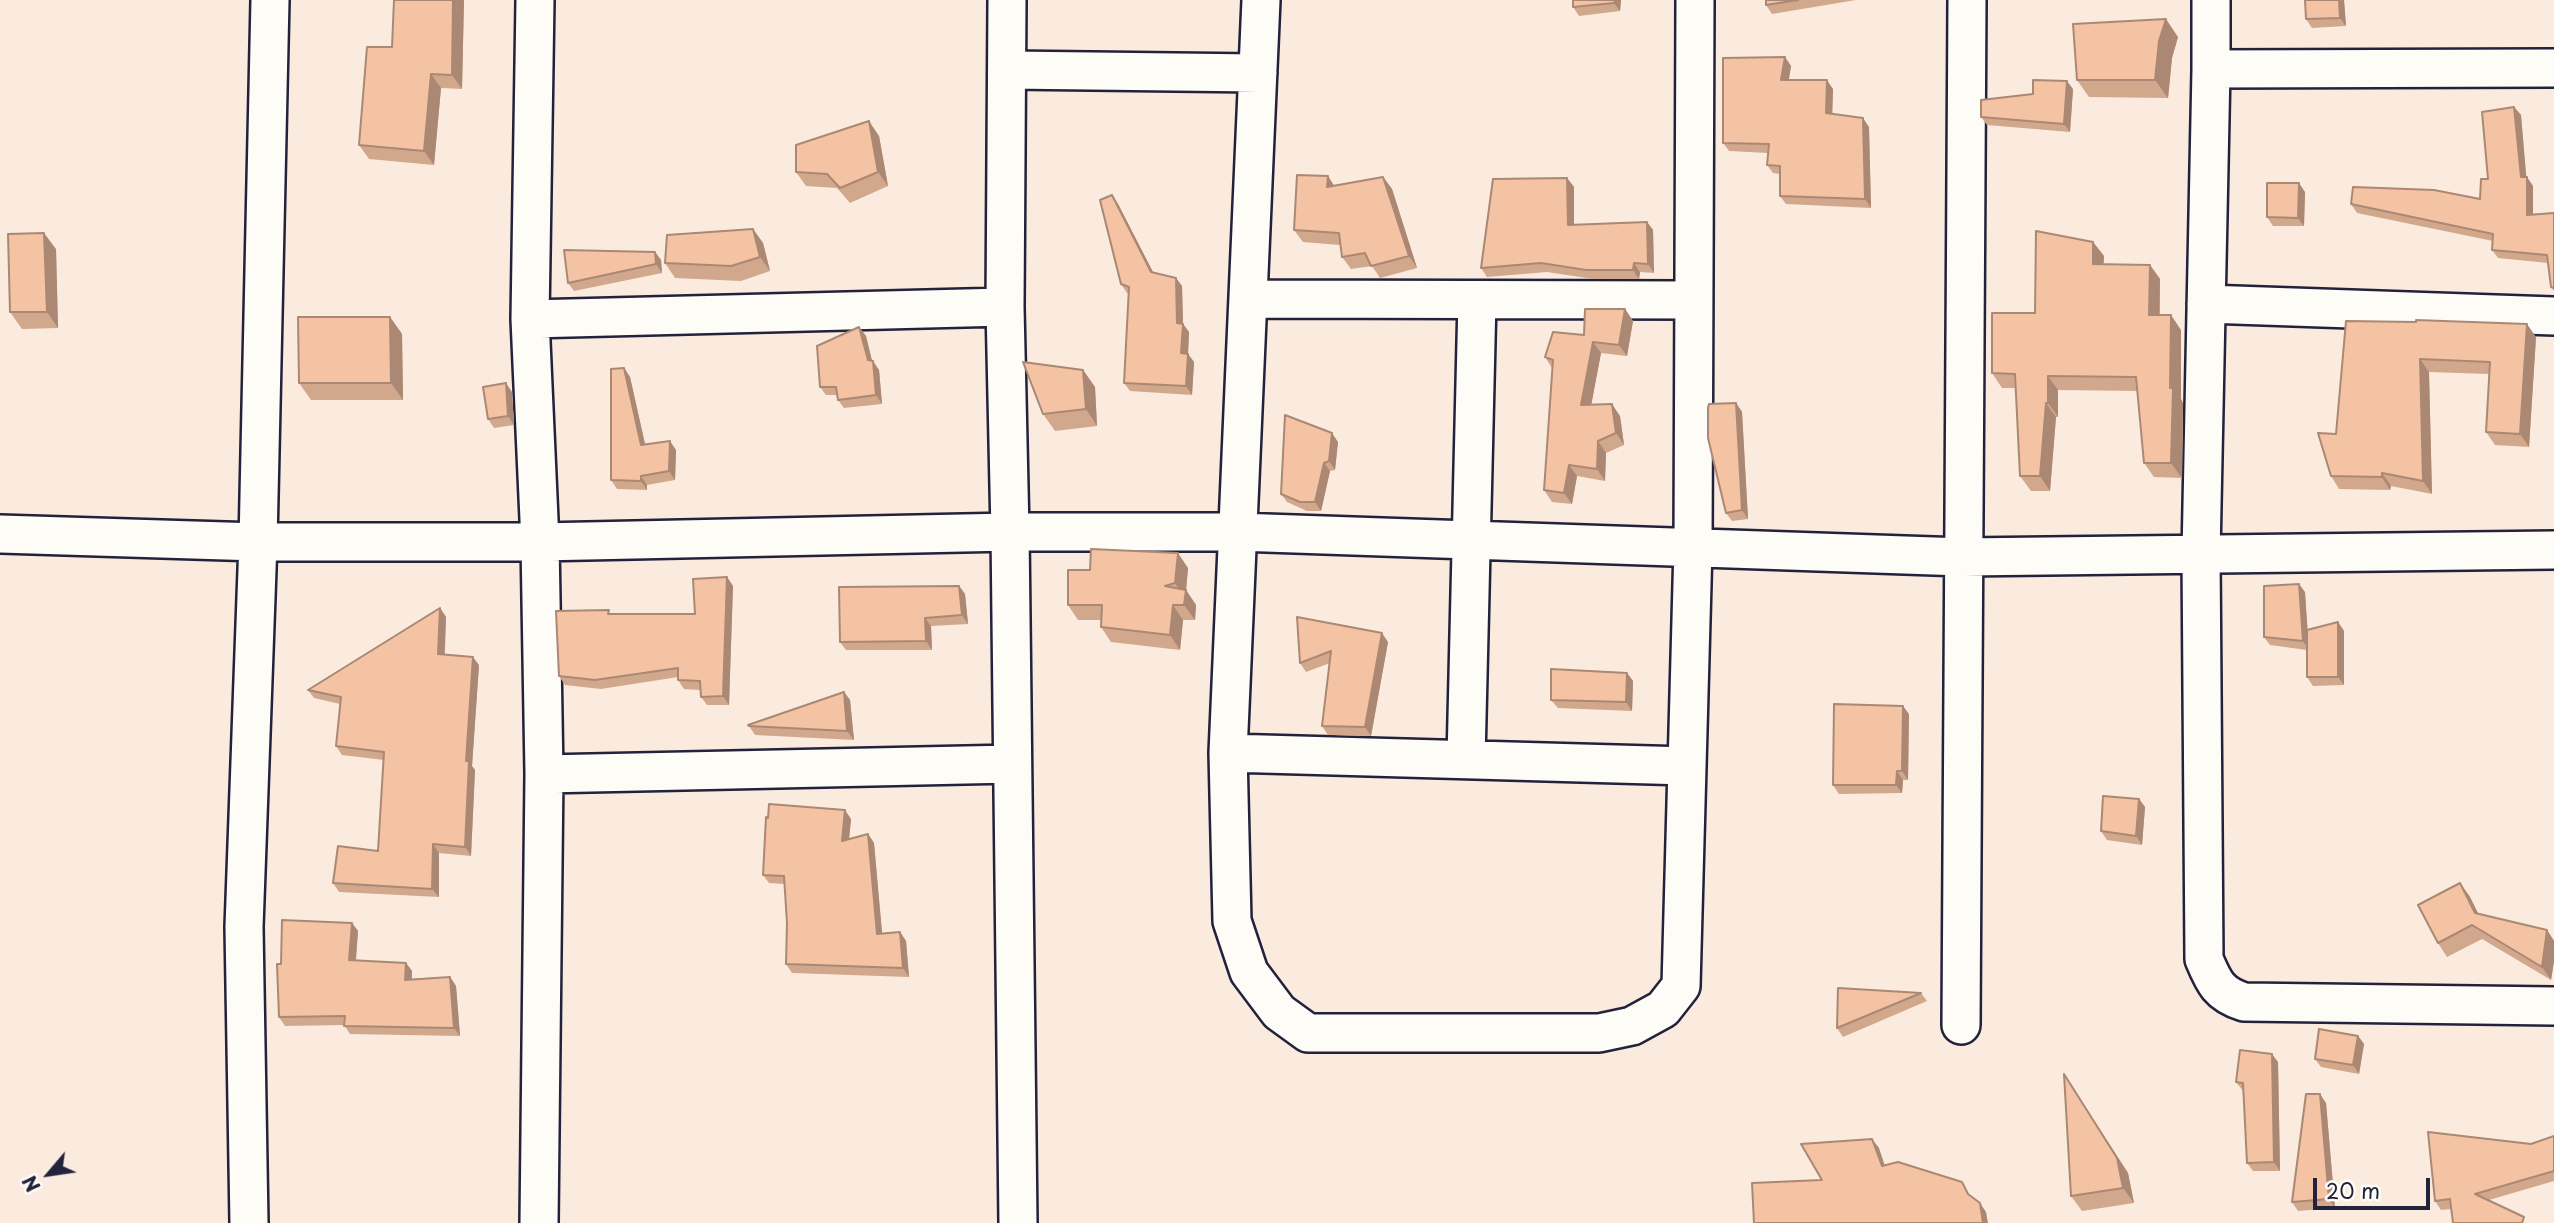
<!DOCTYPE html>
<style>
body{margin:0}
#map{position:relative;width:2554px;height:1223px;overflow:hidden;background:#faebde;font-family:"Playpen Sans",sans-serif}
canvas{display:block}
.north{position:absolute;left:14px;top:1139px;width:70px;height:70px;-webkit-text-stroke:5px #fdfcf7;paint-order:stroke;rotate:241deg;font-size:19px;font-weight:700;line-height:28px;text-align:center;color:#22223b}
.north::after{content:'';display:block;margin:auto;width:24px;height:32px;background:#22223b;clip-path:polygon(50% 0,100% 100%,50% 72%,0 100%)}
.scale{position:absolute;left:2313px;top:1178px;width:117px;height:32px;box-sizing:border-box;border:4px solid #22223b;border-top:0;padding-left:9px;font-size:21px;line-height:24px;white-space:nowrap;color:#22223b;-webkit-text-stroke:5px #fdfcf7;paint-order:stroke}
</style>
<div id="map">
<canvas width="2554" height="1223"></canvas>
<div class="north">N</div>
<div class="scale">20 m</div>
</div>
<script>
const context = document.querySelector('canvas').getContext('2d');
context.lineJoin = 'round';
function trace(path, color, width, dash) {
  context.strokeStyle = color;
  context.lineWidth = width;
  context.lineCap = dash ? 'butt' : 'round';
  context.setLineDash(dash || []);
  context.stroke(path);
}
function fillPath(path, color) {
  context.fillStyle = color;
  context.fill(path, 'evenodd');
}
const street = new Path2D(`
 M1007,0L1005,307L1010,532L1018,1223
 M1261,0L1228,753L1232,921L1249,972L1279,1012L1308,1033H1599L1632,1026L1663,1009L1681,986L1693,547L1695,0
 M2211,0V69L2201,554L2204,959C2214,983 2219,994 2244,1002L2554,1006
 M2211,69L2554,68
 M1008,70L1258,73
 M1248,299L1693,300
 M2206,304L2554,316
 M530,319L535,0
 M0,534L258,542H540L1010,532H1237L1963,557L2554,550
 M1228,753L1687,766
 M1466,759L1477,300
 M544,774L1012,764
 M1961,1025L1967,0
 M249,1223L244,927L258,542L270,0
 M539,1223L544,774L540,542L530,319L1005,307`);
trace(street, '#22223b', 42);
trace(street, '#fdfcf7', 37);
fillPath(new Path2D(`
 M394,0H464L462,89L441,88L434,165L369,159L359,145L392,47Z
 M1621,0L1620,11L1579,16L1573,7Z
 M1766,0H1856L1772,14L1766,5Z
 M2344,0L2346,26L2312,28L2306,19Z
 M2178,37L2172,58L2168,98L2089,97L2077,80Z
 M1785,57L1791,66L1789,80L1833,89L1832,114L1869,127L1871,208L1786,204L1780,196V174L1773,173L1767,165L1768,153L1729,151L1723,143Z
 M2073,89L2070,132L1987,125L1981,117Z
 M2514,107L2521,115L2526,177L2533,186V215L2554,213V291L2551,287L2548,263L2498,258L2492,250L2493,241L2357,213L2351,204L2480,199Z
 M879,136L888,186L850,203L837,188L806,186L796,172Z
 M1328,176L1334,186L1383,177L1392,189L1417,268L1380,278L1372,266L1351,269L1342,257L1340,245L1303,242L1294,230Z
 M1567,178L1574,187V225L1647,222L1653,230L1654,273L1640,272L1639,279H1593L1547,272L1487,277L1481,268Z
 M2305,192L2304,226H2273L2267,217Z
 M1112,195L1118,204L1153,272L1176,278L1182,286L1183,324L1189,332L1188,354L1194,362L1192,395L1130,391L1124,383L1129,293H1127L1121,284Z
 M753,229L763,243L770,271L741,281L675,278L665,263Z
 M2093,242L2104,256L2103,264L2150,265L2160,279V315L2181,330V399L2183,403L2182,478L2154,477L2144,463L2138,391L2058,390V417H2056L2050,491H2031L2020,476L2016,388H2002L1992,373L2035,313Z
 M56,249L58,328L22,329L10,312Z
 M655,252L661,260L662,273L574,291L568,283Z
 M1625,309L1633,321L1627,356L1601,353L1591,405L1620,416L1624,445L1606,453L1605,481L1577,476L1572,504L1552,502L1544,490L1552,368L1545,357L1584,335Z
 M390,317L402,334L403,400H311L299,383Z
 M2416,322L2536,337L2529,447L2495,445L2486,432L2489,374L2429,372L2432,494L2391,486L2390,490L2339,489L2331,476L2336,434Z
 M859,327L866,336L872,361L879,370L882,404L844,408L838,400L837,395H826L820,387Z
 M624,368L630,377L645,444L676,450L675,480L647,485V490L617,489L611,480Z
 M1083,370L1095,387L1097,426L1055,431L1043,414Z
 M512,392L514,425L494,428L488,419Z
 M1736,403L1742,412L1748,519L1732,521L1726,513Z
 M1338,442L1335,470L1330,471L1321,511H1307L1287,502L1281,494Z
 M1188,568L1186,590L1196,605L1195,620H1183L1180,650L1111,642L1101,627V620H1078L1068,605Z
 M727,577L733,586L729,705H707L701,697L700,690L684,689L678,680V677L601,689L565,685L559,676L612,614H695Z
 M959,586L965,594L968,624L931,626L932,650H846L840,642Z
 M2305,592L2307,630L2338,622L2344,631V685L2313,686L2307,677V650L2270,645L2264,637Z
 M440,608L446,617L445,654L479,665L472,766L475,770L471,856L439,853V897L339,892L333,883L378,851L384,760L342,755L336,746L340,704L314,698L308,690Z
 M1297,617L1388,642L1371,736L1328,735L1322,726L1330,663L1306,672L1300,663Z
 M1627,673L1633,681L1632,711L1558,708L1551,700Z
 M844,692L850,700L854,740L755,735L749,726Z
 M1909,714L1908,780H1903L1902,793L1839,794L1833,785Z
 M2139,799L2145,807L2142,845L2107,840L2101,831Z
 M851,819L849,839L868,834L874,843L882,934L900,932L906,941L909,977L792,973L786,964L787,923L785,884L769,883L763,875Z
 M2460,883L2470,897L2478,913L2547,930L2554,941V961L2551,980L2482,939L2447,957L2438,943Z
 M352,923L358,931L356,961L406,963L412,971V979L450,977L456,986L460,1036L350,1034L344,1025L285,1026L279,1017L281,964Z
 M1921,993L1927,1001L1843,1037L1837,1028Z
 M2358,1036L2364,1044L2359,1074L2321,1067L2315,1059Z
 M2278,1062L2280,1171H2253L2247,1163L2243,1091L2236,1082Z
 M2074,1090L2128,1173L2134,1203L2082,1211L2071,1196Z
 M2326,1103L2335,1208L2298,1211L2292,1202Z
 M2554,1136V1181L2489,1200L2451,1209L2441,1210L2435,1201L2531,1144Z`), '#d2a88d');
fillPath(new Path2D(`
 M453,0H464L462,89L452,75Z
 M1615,0H1621L1620,11L1614,3Z
 M2339,0H2344L2346,26L2340,18Z
 M2166,19L2178,37L2172,58L2168,98L2155,80L2159,41Z
 M1785,57L1791,66L1787,89L1781,80Z
 M431,74L441,88L434,165L424,151Z
 M1827,80L1833,89L1832,122L1826,113Z
 M2067,81L2073,89L2070,132L2064,124Z
 M2514,107L2521,115L2527,185V177L2533,186V224L2527,215L2521,177Z
 M1863,118L1869,127L1871,208L1865,199Z
 M869,121L879,136L888,186L878,172Z
 M1328,176L1336,189L1327,187Z
 M1383,177L1392,189L1417,268L1409,256Z
 M1567,178L1574,187V234L1568,225Z
 M2299,183L2305,192L2304,226L2298,218Z
 M1112,195L1118,204L1157,280L1151,272Z
 M1647,222L1653,230L1654,273L1648,264Z
 M753,229L763,243L770,271L760,257Z
 M44,233L56,249L58,328L47,312Z
 M2093,242L2104,256L2103,278L2093,264Z
 M655,252L661,260L662,273L656,264Z
 M1634,263L1640,272L1639,279L1633,270Z
 M2150,265L2160,279L2159,329L2149,315Z
 M1176,278L1182,286L1183,324L1189,332L1188,354L1194,362L1192,395L1186,386L1177,323Z
 M1625,309L1633,321L1627,356L1619,345Z
 M2171,315L2181,330V399L2183,403L2182,478L2171,463Z
 M390,317L402,334L403,400L391,383Z
 M2527,324L2536,337L2529,447L2520,434Z
 M859,327L866,336L873,365V361L879,370L882,404L876,395Z
 M1593,342L1601,353L1589,417L1581,405Z
 M2420,359L2429,372L2432,494L2423,481Z
 M624,368L630,377L647,453L641,445Z
 M1083,370L1095,387L1097,426L1086,409Z
 M2048,376L2058,390V417L2048,403Z
 M506,383L512,392L514,425L508,416Z
 M1736,403L1742,412L1748,519L1742,510Z
 M2046,403L2056,417L2050,491L2040,476Z
 M1612,404L1620,416L1624,445L1616,433Z
 M1332,433L1338,442L1335,470L1329,461Z
 M670,441L676,450L675,480L669,471Z
 M1598,441L1606,453L1605,481L1597,469Z
 M1324,463L1330,471L1321,511L1315,502Z
 M1569,465L1577,476L1572,504L1564,493Z
 M2382,473L2391,486L2390,490L2382,477Z
 M641,476L647,485V490L641,481Z
 M1178,553L1188,568L1186,590L1196,605L1195,620L1184,605L1185,598L1175,583Z
 M727,577L733,586L729,705L723,696Z
 M2299,584L2305,592L2309,650L2303,641Z
 M959,586L965,594L968,624L962,615Z
 M1173,605L1183,620L1180,650L1170,635Z
 M440,608L446,617L444,662L438,654Z
 M925,618L931,626L932,650L926,641Z
 M2338,622L2344,631V685L2338,677Z
 M1382,633L1388,642L1371,736L1365,727Z
 M473,657L479,665L472,766L475,770L471,856L465,847L466,761Z
 M1627,673L1633,681L1632,711L1626,702Z
 M844,692L850,700L854,740L847,731Z
 M1903,706L1909,714L1908,780L1902,771Z
 M1897,771L1903,780L1902,793L1896,785Z
 M2139,799L2145,807L2142,845L2136,836Z
 M845,810L851,819L848,850L842,841Z
 M868,834L874,843L883,943L877,934Z
 M433,844L439,853V897L432,889Z
 M2460,883L2470,897L2484,926L2475,913Z
 M352,923L358,931L355,969L349,960Z
 M2547,930L2554,941V961L2551,980L2542,967Z
 M900,932L906,941L909,977L903,968Z
 M406,963L412,971L411,988L405,980Z
 M450,977L456,986L460,1036L454,1028Z
 M2358,1036L2364,1044L2359,1074L2353,1065Z
 M2272,1054L2278,1062L2280,1171L2274,1162Z
 M2064,1074L2128,1173L2134,1203L2123,1188Z
 M2320,1094L2326,1103L2335,1208L2329,1199Z
 M1872,1139L1879,1148L1888,1175L1882,1166Z
 M1980,1203L1986,1212L1988,1223H1983Z`), '#ab8873');
const building = new Path2D(`
 M394,0H453L452,75L431,74L424,151L359,145L367,47H392Z
 M1573,0H1615L1614,3L1573,7Z
 M1766,0H1798L1766,5Z
 M2305,0H2339L2340,18L2306,19Z
 M2166,19L2159,41L2155,80H2077L2073,24Z
 M1785,57L1781,80H1827L1826,113L1863,118L1865,199L1780,196V166L1767,165L1769,144L1723,143V58Z
 M2033,80L2067,81L2064,124L1981,117V100L2033,94Z
 M2514,107L2521,177H2527V215L2554,213V288L2551,287L2547,255L2492,250L2493,234L2351,204L2353,187L2434,190L2480,199L2481,179H2488L2482,112Z
 M869,121L878,172L840,188L827,174L796,172V145Z
 M1297,175L1328,176L1327,187L1383,177L1409,256L1371,266L1365,253L1342,257L1339,233L1294,230Z
 M1567,178L1568,225L1647,222L1648,264L1634,263L1633,270H1586L1541,263L1481,268L1493,179Z
 M2267,183H2299L2298,218L2267,217Z
 M1112,195L1151,272L1176,278L1177,323L1183,324L1181,353L1188,354L1186,386L1124,383L1129,287L1121,284L1100,200Z
 M753,229L760,257L731,266L665,263L667,235Z
 M2036,231L2093,242V264L2150,265L2149,315H2171L2170,388H2173L2171,463H2144L2136,377L2048,376V403H2046L2040,476H2020L2015,374L1992,373V313H2035Z
 M44,233L47,312H10L8,234Z
 M564,250L655,252L656,264L568,283Z
 M1585,309H1625L1619,345L1593,342L1581,405L1612,404L1616,433L1598,441L1597,469L1569,465L1564,493L1544,490L1553,360L1545,357L1553,332L1584,335Z
 M298,317H390L391,383H299Z
 M2416,320L2527,324L2520,434L2486,432L2490,362L2420,359L2423,481L2382,473V477L2331,476L2318,433L2336,434L2346,321L2416,322Z
 M859,327L868,360L873,361L876,395L838,400L836,387H820L817,346Z
 M1023,362L1083,370L1086,409L1043,414Z
 M624,368L641,445L670,441L669,471L641,476V481L611,480V369Z
 M506,383L508,416L488,419L483,387Z
 M1736,403L1742,510L1726,513L1708,438V408L1709,404Z
 M1285,415L1332,433L1329,461L1324,463L1315,502H1300L1281,494Z
 M1091,549L1178,553L1175,583L1165,586L1186,590L1184,605H1173L1170,635L1101,627L1102,605H1068V570H1090Z
 M727,577L723,696L701,697L700,681L678,680V668L595,680L559,676L556,611L609,610L608,614H695L693,579Z
 M2299,584L2303,641L2264,637V586Z
 M959,586L962,615L925,618L926,641L840,642L839,587Z
 M440,608L438,654L473,657L466,761H469L465,847L433,844L432,889L333,883L338,846L378,851L384,752L336,746L341,697L308,690Z
 M1297,617L1382,633L1365,727L1322,726L1331,651L1300,663Z
 M2338,622V677H2307V630Z
 M1551,669L1627,673L1626,702L1551,700Z
 M844,692L847,731L749,726L748,725Z
 M1834,704L1903,706L1902,771H1897L1896,785H1833Z
 M2103,796L2139,799L2136,836L2101,831Z
 M769,804L845,810L842,841L868,834L877,934L900,932L903,968L786,964L787,923L784,876L763,875L766,817L768,818Z
 M2460,883L2475,913L2547,930L2542,967L2472,925L2438,943L2418,905Z
 M282,920L352,923L349,960L406,963L405,980L450,977L454,1028L344,1026L345,1016L279,1017L277,964H281Z
 M1838,988L1921,993L1837,1028Z
 M2319,1029L2358,1036L2353,1065L2315,1059Z
 M2240,1050L2272,1054L2274,1162L2247,1163L2243,1083L2236,1082Z
 M2064,1074L2117,1158L2123,1188L2071,1196Z
 M2306,1094H2320L2329,1199L2292,1202Z
 M2428,1132L2531,1144L2554,1136V1171L2475,1194L2524,1217L2522,1223H2453L2450,1199L2435,1201Z
 M1872,1139L1882,1166L1898,1162L1962,1182L1968,1194L1980,1203L1983,1223H1754L1752,1183L1822,1180L1801,1144Z`);
fillPath(building, '#f4c3a4');
trace(building, '#ab8873', 2);
</script>
